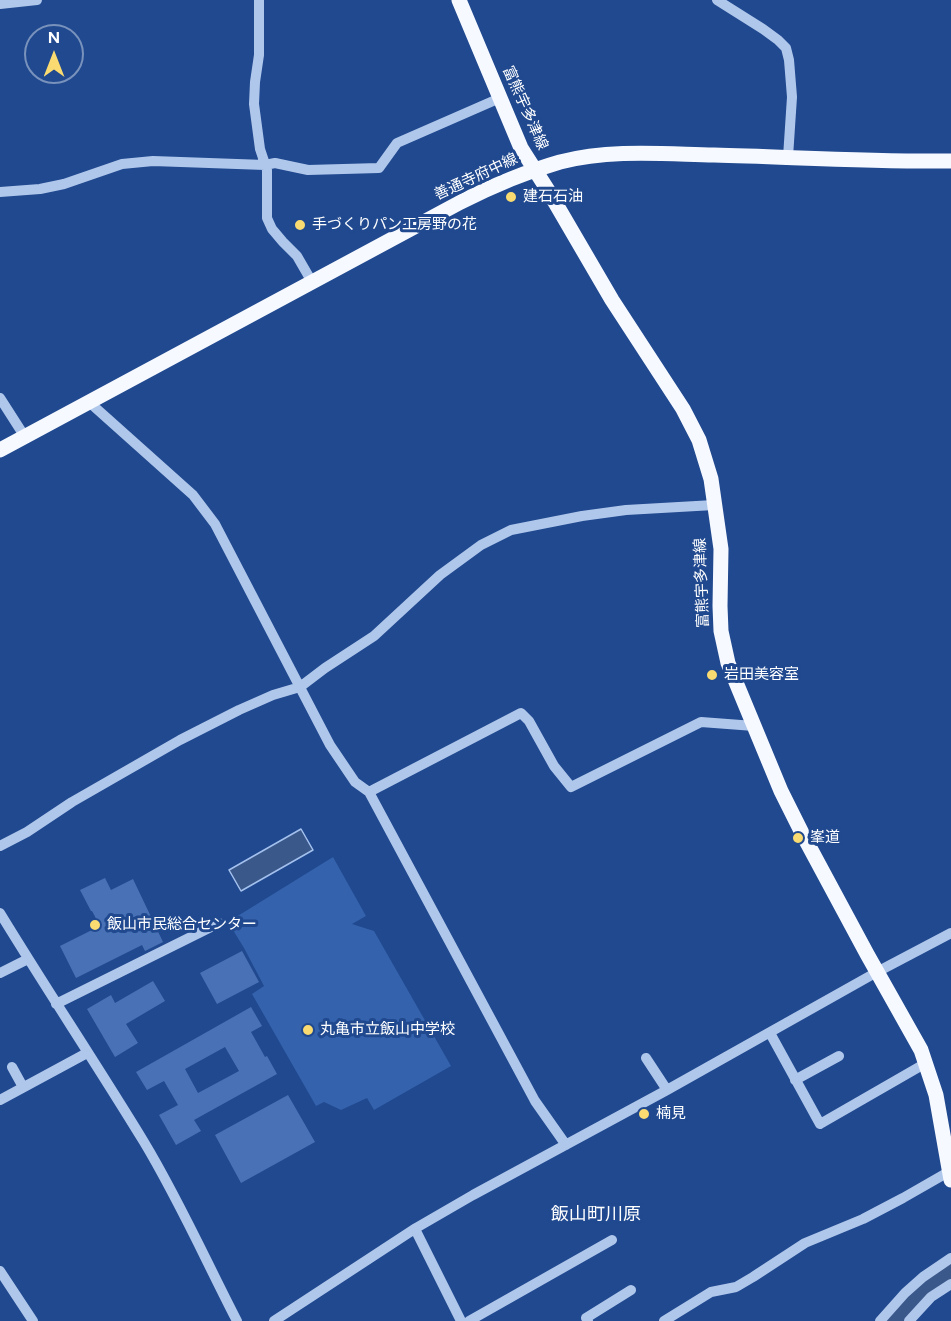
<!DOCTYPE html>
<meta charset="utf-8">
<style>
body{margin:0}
#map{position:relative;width:951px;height:1321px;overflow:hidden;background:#20498f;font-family:Figtree,sans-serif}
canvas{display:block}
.north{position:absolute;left:24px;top:24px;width:60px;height:60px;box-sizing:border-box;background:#20498f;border:2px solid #7992bc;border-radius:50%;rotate:0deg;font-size:16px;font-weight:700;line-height:24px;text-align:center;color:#fff}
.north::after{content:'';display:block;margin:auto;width:21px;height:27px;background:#fadb71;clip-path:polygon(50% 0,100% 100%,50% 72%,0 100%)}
</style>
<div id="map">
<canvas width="951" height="1321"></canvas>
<div class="north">N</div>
</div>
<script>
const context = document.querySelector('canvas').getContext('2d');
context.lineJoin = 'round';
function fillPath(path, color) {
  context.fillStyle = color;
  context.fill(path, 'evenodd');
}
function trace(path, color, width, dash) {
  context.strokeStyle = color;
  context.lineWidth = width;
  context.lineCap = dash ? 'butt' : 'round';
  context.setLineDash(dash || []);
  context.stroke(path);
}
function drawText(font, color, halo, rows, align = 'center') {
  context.font = font + ' Figtree,"Noto Sans JP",sans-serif';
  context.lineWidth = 6;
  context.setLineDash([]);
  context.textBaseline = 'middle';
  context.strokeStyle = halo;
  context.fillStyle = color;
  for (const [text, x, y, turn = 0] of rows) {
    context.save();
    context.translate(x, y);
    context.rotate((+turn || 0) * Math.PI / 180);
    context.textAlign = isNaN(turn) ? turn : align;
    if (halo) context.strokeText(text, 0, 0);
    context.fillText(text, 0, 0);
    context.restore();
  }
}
fillPath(new Path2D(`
 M333,857L366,916L352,924L374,931L451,1066L374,1110L367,1098L341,1110L324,1102L316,1106L252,994L264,986L244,948L228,922Z`), '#3462ac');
const water = new Path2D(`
 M301,829L313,850L241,891L229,870Z`);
fillPath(water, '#3b588b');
trace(water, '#a4c1ee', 1.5);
trace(new Path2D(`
 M895,1321L927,1288L951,1273`), '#3b588b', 20);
fillPath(new Path2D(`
 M105,878L111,890L133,879L163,942L145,951L142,945L76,978L60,946L100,926L92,911H91L80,890Z
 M242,951L259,982L217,1004L200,973Z
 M153,981L165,1001L126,1024L138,1043L115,1057L87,1009L111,995L115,1003Z
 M251,1007L262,1026L251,1032L265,1057L267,1056L277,1074L194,1120L201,1131L176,1145L159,1115L178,1105L164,1081L147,1090L136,1072ZM225,1047L239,1071L198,1093L185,1069Z
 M288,1095L315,1142L241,1183L215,1135Z`), '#4972b6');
trace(new Path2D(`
 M259,0V55L255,82L254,104L260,149L267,170V218L272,229L283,242L297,256L312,282
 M717,0L763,29L778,40L786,48L789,60L792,97L788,157
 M0,4L37,0
 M0,192L40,189L64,184L122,164L153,161L265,165L275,163L308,170L379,168L397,143L500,98
 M0,398L25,437
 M89,402L193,495L215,524L330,745L355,782L369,792L535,1101L566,1145
 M369,792L521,713L529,721L554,766L571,787L701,722L754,726
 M0,846L27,832L72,802L180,740L239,710L273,695L300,687L325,668L374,636L440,575L481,545L511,530L582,516L626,510L714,505
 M0,913C47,990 97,1065 144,1142C179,1200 206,1261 237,1321
 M0,973L28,959
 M56,1004L219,923
 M770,1033L820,1124L926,1063
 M646,1058L667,1090
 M12,1067L23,1087
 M795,1080L839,1056
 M0,1100L87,1053
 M415,1229L461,1321
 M0,1271L33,1321
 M274,1321L416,1228L473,1195L667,1090L877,972L951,933
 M469,1321L612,1240
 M588,1321L586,1318L631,1290
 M664,1321L711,1292L736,1287L753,1277L805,1243L863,1219L903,1198L950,1171
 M880,1321L905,1293L923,1277L951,1258
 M909,1321L931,1297L951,1284`), '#b0c7ec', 10);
trace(new Path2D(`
 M459,0L521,148L549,192L612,300L683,409L699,440L711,479L721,549L720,606L721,631L728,663L781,791L803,835L867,954L921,1050L936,1095L951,1180
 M0,450L459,203C492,186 525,172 560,162C611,149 663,154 714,155C793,157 872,162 951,161`), '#f6f9ff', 15);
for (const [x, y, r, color] of [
 [511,197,6,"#fadb71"],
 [300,225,6,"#fadb71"],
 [712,675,6,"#fadb71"],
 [798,838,6,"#fadb71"],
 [95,925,6,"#fadb71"],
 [308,1030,6,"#fadb71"],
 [644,1114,6,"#fadb71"]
]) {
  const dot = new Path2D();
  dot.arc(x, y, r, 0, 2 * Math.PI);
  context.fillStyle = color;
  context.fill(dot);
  trace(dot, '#20498f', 2);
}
drawText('15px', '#fff', '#20498f', [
 ["富熊宇多津線",525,108,66],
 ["善通寺府中線",476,177,-25],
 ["富熊宇多津線",702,583,-92]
]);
drawText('15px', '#fff', '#20498f', [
 ["建石石油",523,197],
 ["手づくりパン工房野の花",312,225],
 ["岩田美容室",724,675],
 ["峯道",810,838],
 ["飯山市民総合センター",107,925],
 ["丸亀市立飯山中学校",320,1030],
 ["楠見",656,1114]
], 'left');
drawText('18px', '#fff', '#20498f', [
 ["飯山町川原",596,1215]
]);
</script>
